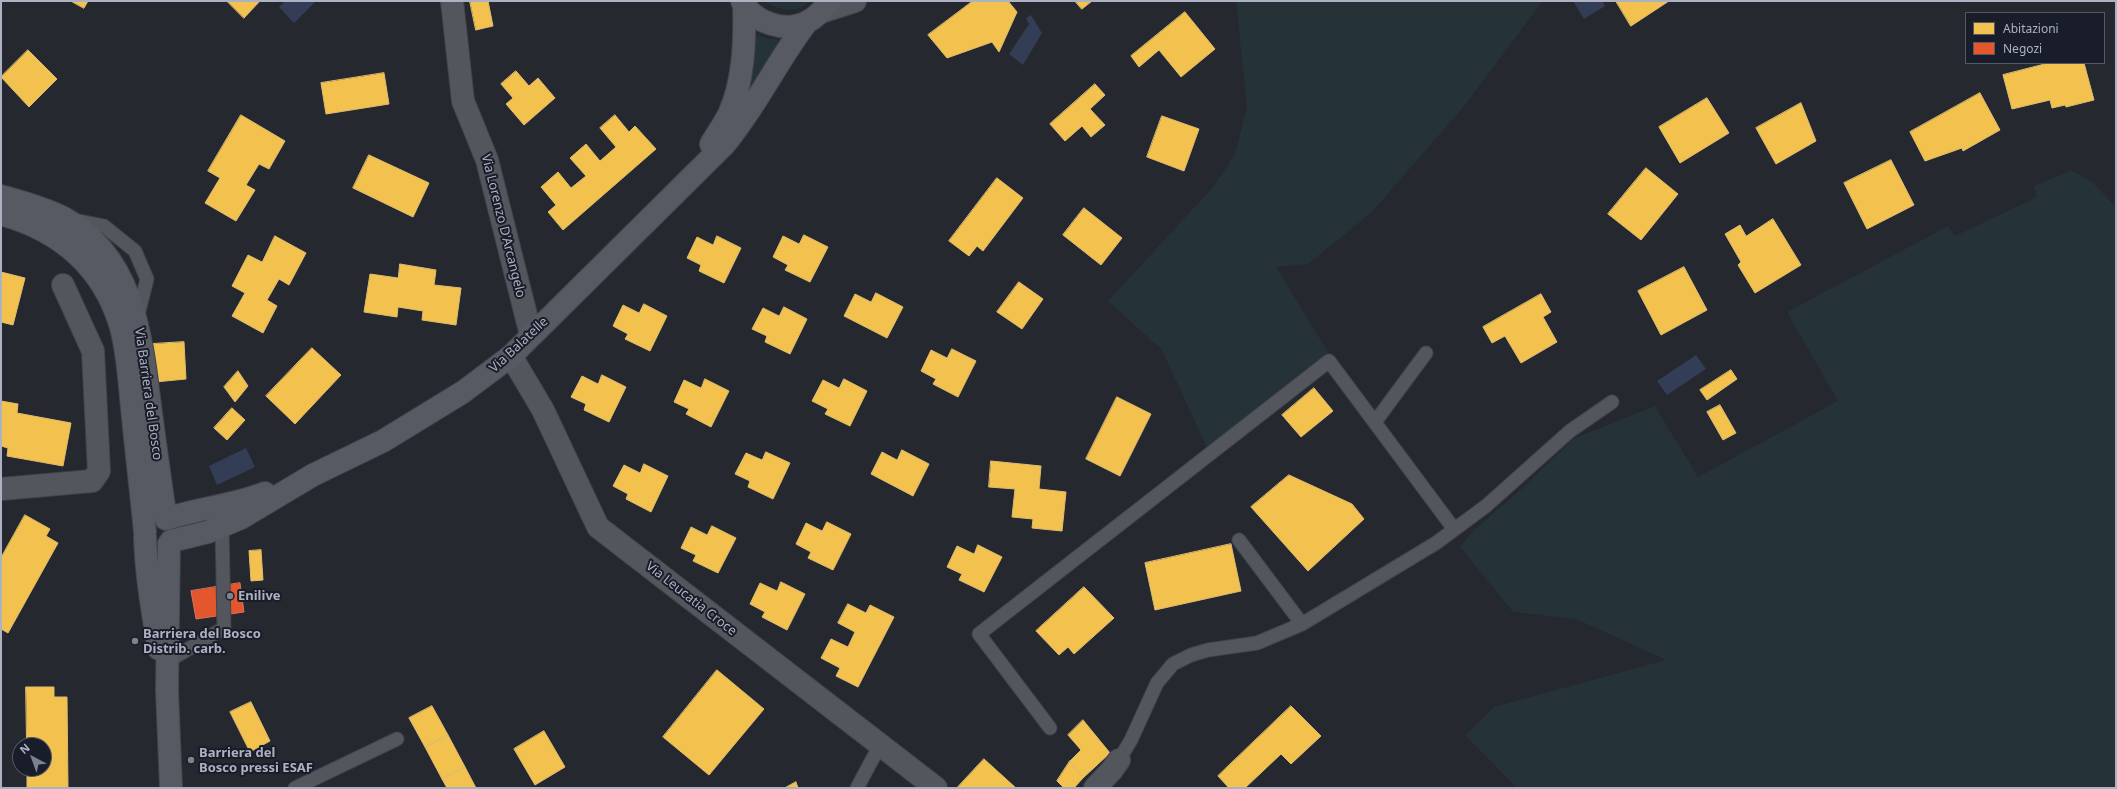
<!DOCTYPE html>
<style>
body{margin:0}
#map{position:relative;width:2117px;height:789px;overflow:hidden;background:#25282f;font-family:"Noto Sans",sans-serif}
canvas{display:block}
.frame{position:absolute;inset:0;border:2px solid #adb2c2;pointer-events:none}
.legend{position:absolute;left:1965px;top:12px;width:140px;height:52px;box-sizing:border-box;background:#191d29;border:1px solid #545966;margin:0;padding:5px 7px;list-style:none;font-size:12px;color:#adb2c2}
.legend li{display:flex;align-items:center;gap:8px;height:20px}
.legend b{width:20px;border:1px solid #545966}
.north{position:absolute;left:12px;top:737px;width:40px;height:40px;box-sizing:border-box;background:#191d29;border:1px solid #545966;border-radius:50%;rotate:319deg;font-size:11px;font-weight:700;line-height:16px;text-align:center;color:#adb2c2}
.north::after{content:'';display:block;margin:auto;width:14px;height:18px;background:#7d828f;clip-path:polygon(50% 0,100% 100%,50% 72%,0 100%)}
</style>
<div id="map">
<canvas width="2117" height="789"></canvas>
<div class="frame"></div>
<ul class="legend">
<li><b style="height:11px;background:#f2c14e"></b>Abitazioni</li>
<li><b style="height:11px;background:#e4572e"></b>Negozi</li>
</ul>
<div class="north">N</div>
</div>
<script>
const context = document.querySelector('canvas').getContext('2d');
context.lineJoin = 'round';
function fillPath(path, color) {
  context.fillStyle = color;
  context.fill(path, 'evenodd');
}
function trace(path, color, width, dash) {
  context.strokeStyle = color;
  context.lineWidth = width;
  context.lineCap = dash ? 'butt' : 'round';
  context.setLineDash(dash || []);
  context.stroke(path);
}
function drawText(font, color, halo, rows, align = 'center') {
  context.font = font + ' "Noto Sans",sans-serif';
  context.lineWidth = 4;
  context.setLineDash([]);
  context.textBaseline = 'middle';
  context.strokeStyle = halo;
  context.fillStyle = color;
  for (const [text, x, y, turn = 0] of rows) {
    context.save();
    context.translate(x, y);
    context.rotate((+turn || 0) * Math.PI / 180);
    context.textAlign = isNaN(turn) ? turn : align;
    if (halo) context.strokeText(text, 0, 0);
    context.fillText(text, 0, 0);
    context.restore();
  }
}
fillPath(new Path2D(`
 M764,1H811C798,14 778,11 764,1Z
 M1236,1H1541L1540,5L1466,104L1372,212L1308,264L1276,267L1330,355L1207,448L1162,350L1108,301L1214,186L1235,154L1247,107Z
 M755,33L765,38L780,40L747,96Z
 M2071,170L2093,183L2116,207V788H1517L1465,735L1494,707L1666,660L1576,619L1513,612L1460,547L1474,530L1517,493L1573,439L1655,406L1698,477L1838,401L1787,312L1948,226L1955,236L2037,197L2034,186Z`), '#253237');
fillPath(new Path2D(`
 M285,1H316L294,23L279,7Z
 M1573,1H1602L1605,6L1584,19Z
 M1031,15L1042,33L1023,65L1009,54L1029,24L1026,18Z
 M1696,355L1706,369L1667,395L1657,381Z
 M246,448L255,467L217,485L209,466Z`), '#343d56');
const homes = new Path2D(`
 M71,1H88L84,8Z
 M227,1H260L244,18Z
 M470,1H488L493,26L476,30Z
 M973,1H1008L1017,12L999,52L992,42L947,58L928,35Z
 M1075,1H1092L1082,9Z
 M1616,1H1669L1631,26Z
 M1185,12L1215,49L1181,77L1159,50L1139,67L1131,56Z
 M28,50L57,79L29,107L1,77Z
 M2049,63H2084L2094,100L2066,107L2065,105L2052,108L2050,100L2012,109L2003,75Z
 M516,71L529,86L538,78L555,98L524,125L506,104L513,98L501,84Z
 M384,73L389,104L326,114L321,83Z
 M1095,84L1105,95L1090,109L1105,125L1091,137L1082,126L1065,141L1050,124Z
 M1980,93L2000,130L1963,151L1962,148L1925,161L1910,132Z
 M1707,98L1729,133L1680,163L1659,127Z
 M1801,103L1816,141L1776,164L1756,128Z
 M241,115L285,141L269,169L259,164L246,185L255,190L236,221L205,203L220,178L208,171Z
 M615,115L629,132L635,126L656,149L563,230L548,212L556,205L541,187L558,172L571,188L586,176L570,158L586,144L600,161L616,147L600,128Z
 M1162,116L1199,129L1184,171L1147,157Z
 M369,155L429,183L413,217L353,188Z
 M1891,160L1914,205L1867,229L1844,183Z
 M1646,168L1678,194L1641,240L1608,214Z
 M997,178L1023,198L983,251L977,246L969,256L949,241Z
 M1084,208L1122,238L1101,265L1063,235Z
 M1773,219L1801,265L1755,293L1738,265L1741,262L1725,234L1740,225L1746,236Z
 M804,235L828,247L810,282L785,270L788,265L773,257L783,236L799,244Z
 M275,236L306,253L289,285L279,279L267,300L277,306L263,333L232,316L245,293L232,286L248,255L262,262Z
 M717,236L741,248L724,283L699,271L701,265L687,258L697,237L713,245Z
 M400,264L436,270L434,285L461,288L456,325L422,320L423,311L398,307L397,317L364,312L370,274L398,278Z
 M1684,267L1707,310L1661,335L1638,291Z
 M1,272L25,278L13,325L1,322Z
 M1019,282L1043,299L1022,329L997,312Z
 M876,293L903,307L887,338L844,316L855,294L871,302Z
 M1541,294L1551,312L1543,317L1557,342L1521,363L1505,336L1492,343L1483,327Z
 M644,304L667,316L650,351L625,339L628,334L613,326L623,305L639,313Z
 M784,307L807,319L790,354L765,342L767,336L752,329L763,308L779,316Z
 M184,342L186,379L155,382L152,344Z
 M312,348L341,375L295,424L266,396Z
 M952,349L976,361L958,397L933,384L936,379L921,371L931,350L947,358Z
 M1731,370L1737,379L1707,400L1700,390Z
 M238,371L248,386L235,402L224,387Z
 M602,375L626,387L609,422L584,410L586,404L571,397L582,376L598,384Z
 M705,379L729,391L711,427L686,414L689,409L674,402L684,380L701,388Z
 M844,379L867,391L850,426L825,414L828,409L812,401L823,380L839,388Z
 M1314,388L1333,411L1301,437L1282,415Z
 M1117,397L1151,414L1120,476L1086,459Z
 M1,401L18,404L17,413L71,423L63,466L7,456L8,448L1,446Z
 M1720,405L1736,433L1723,440L1707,412Z
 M232,408L245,420L227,440L214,428Z
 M902,450L929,464L913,496L871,474L882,452L897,460Z
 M766,452L790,463L773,499L748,487L750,481L735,474L746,453L762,460Z
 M991,461L1041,466L1039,489L1066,492L1062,531L1032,528L1033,519L1012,517L1015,489L989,487Z
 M644,464L668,476L651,512L626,499L628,494L613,486L624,465L640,473Z
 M1289,475L1352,504L1364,519L1308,571L1251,507Z
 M25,515L50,529L46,536L58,543L8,633L1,629V558Z
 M827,522L851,534L833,570L808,558L811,552L796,544L806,523L822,531Z
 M712,526L736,538L718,573L693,561L696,555L681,548L691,527L707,535Z
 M1231,544L1241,591L1155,610L1145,563Z
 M978,545L1002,557L984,592L959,580L962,574L947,567L957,546L974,554Z
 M261,550L263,580L251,581L249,551Z
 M781,582L805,594L787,630L762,617L765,612L750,604L760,583L777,591Z
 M1084,587L1114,618L1074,654L1068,647L1059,655L1036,631Z
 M848,604L866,613L870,605L894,617L858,687L836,676L840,668L821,658L831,639L848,647L855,632L838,623Z
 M717,670L764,709L709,775L663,737Z
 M26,687H54V697H67L68,788H27V769H44V745H27Z
 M251,702L270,741L250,752L230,712Z
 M432,706L448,735L425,747L409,718Z
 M1291,706L1321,736L1291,764L1281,754L1245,788H1229L1218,776Z
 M1083,720L1110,753L1083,778L1070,761L1081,750L1068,735Z
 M544,731L565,767L535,785L514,749Z
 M448,735L465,767L442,779L425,747Z
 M984,759L1016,788H957Z
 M1070,761L1083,778L1074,788H1064L1057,781Z
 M465,767L476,788H447L442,779Z
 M796,782L798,788H785Z`);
fillPath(homes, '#f2c14e');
trace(homes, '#ddbc71', 1);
const shops = new Path2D(`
 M240,583L244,612L196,619L191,591Z`);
fillPath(shops, '#e4572e');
trace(shops, '#d4725a', 1);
const service = new Path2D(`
 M74,220L104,226L135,251L147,279L137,319
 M1375,422L1426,353
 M1239,540L1302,624
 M168,661L224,628L222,526
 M1050,728L979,634L1329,361L1454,529
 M1119,760L1131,740L1157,683L1173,664L1191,655L1208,650L1257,643L1302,624L1436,543L1486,506L1570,431L1612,402
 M295,788L397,739
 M857,788L880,745`);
const minor = new Path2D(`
 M452,1L463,101L487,160L531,335
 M821,12L855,1
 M511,356L543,410L598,527L936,788
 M1,489L92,481L99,471L93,351L63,285
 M1095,788L1112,770L1119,760`);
const secondary = new Path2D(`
 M742,1C754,23 785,33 807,22C817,17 824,9 830,1
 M711,144C717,134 724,124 729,114C744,81 745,40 744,4
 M1,196C22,202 45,208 64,218C133,257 141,334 150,405C155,443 160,481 166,519C199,508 232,506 265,493
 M1,214C59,230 102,266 120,324C128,351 129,380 132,408C136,450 141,491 145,532
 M145,537C146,575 152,611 159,649
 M171,541L208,532L241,518L313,475L383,441L463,392L511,356L724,145C756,107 777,61 807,22
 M169,544L167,690L171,788`);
trace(service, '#42444a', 15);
trace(minor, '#42444a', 24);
trace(secondary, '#42444a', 24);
trace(service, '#54565e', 13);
trace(minor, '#54565e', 22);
trace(secondary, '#585a63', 22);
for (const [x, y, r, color] of [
 [230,596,4,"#7d828f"],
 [135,641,4,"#7d828f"],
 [191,760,4,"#7d828f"]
]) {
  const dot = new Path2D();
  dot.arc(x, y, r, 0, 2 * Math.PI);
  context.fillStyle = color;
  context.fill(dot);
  trace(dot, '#191d29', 1.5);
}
drawText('13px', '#adb2c2', '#191d29', [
 ["Via Lorenzo D'Arcangelo",503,226,76],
 ["Via Balatelle",519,345,-43],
 ["Via Barriera del Bosco",148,394,82],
 ["Via Leucatia Croce",691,599,38]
]);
drawText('bold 13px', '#adb2c2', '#191d29', [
 ["Enilive",238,596],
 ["Barriera del Bosco",143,634],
 ["Distrib. carb.",143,649],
 ["Barriera del",199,753],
 ["Bosco pressi ESAF",199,768]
], 'left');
</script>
